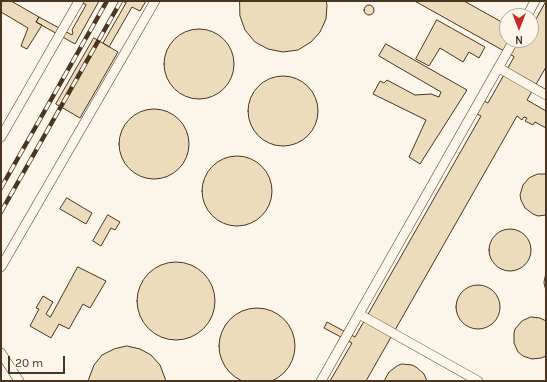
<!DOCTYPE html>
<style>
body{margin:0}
#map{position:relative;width:547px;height:382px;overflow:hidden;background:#fbf6e9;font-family:Karla,sans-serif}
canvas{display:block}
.frame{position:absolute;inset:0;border:2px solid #4a3520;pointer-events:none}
.north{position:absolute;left:499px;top:8px;width:40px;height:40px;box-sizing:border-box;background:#fbf6e9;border:1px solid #b4a999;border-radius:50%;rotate:180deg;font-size:11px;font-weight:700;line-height:16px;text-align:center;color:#4a3520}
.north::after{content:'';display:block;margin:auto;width:14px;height:18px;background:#c62828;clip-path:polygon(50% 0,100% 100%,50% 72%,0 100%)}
.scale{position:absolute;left:8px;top:356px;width:57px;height:18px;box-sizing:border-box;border:2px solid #4a3520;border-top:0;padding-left:5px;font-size:12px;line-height:14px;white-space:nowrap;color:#4a3520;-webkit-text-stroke:3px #fbf6e9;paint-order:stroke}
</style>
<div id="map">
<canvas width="547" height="382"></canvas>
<div class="frame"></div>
<div class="north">N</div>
<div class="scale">20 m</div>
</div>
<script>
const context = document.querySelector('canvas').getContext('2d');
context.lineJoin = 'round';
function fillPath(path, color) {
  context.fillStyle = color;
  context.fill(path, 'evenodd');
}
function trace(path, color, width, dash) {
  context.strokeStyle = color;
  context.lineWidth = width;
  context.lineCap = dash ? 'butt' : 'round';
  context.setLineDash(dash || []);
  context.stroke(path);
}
const building = new Path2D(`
 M1,1H11L39,17L36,22L42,25L27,49L21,46L28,28L1,12Z
 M79,1H99L75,44L36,22L39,17L72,35L73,33L72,30L86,5Z
 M122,1H146L140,11L132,7L109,47L103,43L126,3Z
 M240,1H326L327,5L326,19L320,32L311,42L298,50L283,52L268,49L255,42L245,30L240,16Z
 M415,1H464L507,25V40H531V28L546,1V67L527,100L546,111V128L535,122L533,125L525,121L527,118L524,117L522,120L517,116L366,381H330L352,343L324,328L327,322L355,337L481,116L477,114L484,101L488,103L514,57Z
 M364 10a5 5 0 1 1 10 0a5 5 0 1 1-10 0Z
 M437,20L485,47L479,58L469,52L463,62L440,48L429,66L416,59Z
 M164 64a35 35 0 1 1 70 0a35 35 0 1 1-70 0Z
 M94,38L118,52L80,118L56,104Z
 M386,44L467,90L420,164L409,157L426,120L373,94L380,81L384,83L387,80L415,95L431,94L439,97L441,92L379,56Z
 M248 111a35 35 0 1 1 70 0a35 35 0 1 1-70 0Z
 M119 144a35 35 0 1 1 70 0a35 35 0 1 1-70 0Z
 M202 191a35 35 0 1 1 70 0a35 35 0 1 1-70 0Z
 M538,174H546V215L538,216L533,214L525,208L521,200L520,195L523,185L529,178Z
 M67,198L92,213L86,224L60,209Z
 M108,215L120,222L115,230L111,228L101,246L93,241Z
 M489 250a21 21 0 1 1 42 0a21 21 0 1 1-42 0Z
 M137 301a39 39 0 1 1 78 0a39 39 0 1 1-78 0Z
 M78,267L106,281L90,308L83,304L69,329L59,324L51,338L30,326L39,309L36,308L43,296L53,302L46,314L50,317Z
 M546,273V291L544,283Z
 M456 307a22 22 0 1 1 44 0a22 22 0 1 1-44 0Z
 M219 346a38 38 0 1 1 76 0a38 38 0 1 1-76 0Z
 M531,317L540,318L546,321V356L541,358L532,359L523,356L518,352L514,343V333L515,329L522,321Z
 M127,346L140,349L151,355L160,365L166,381H88L94,365L102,355L114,349Z
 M402,364L412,365L416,367L424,374L427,381H384L389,372L397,366Z`);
fillPath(building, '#ecdcbc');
trace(building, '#4a3520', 1);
const service = new Path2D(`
 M527,16L535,1
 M499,68L546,95
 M1,137L79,1
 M1,267L155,1
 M359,314L478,381
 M1,353L19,381
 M321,381L514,40`);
trace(service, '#4a3520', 10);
trace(service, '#fbf6e9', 9);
const rail = new Path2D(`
 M1,188L107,1
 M1,212L121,1`);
trace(rail, '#4a3520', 4.5);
trace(rail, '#fbf6e9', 3, [9]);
</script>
